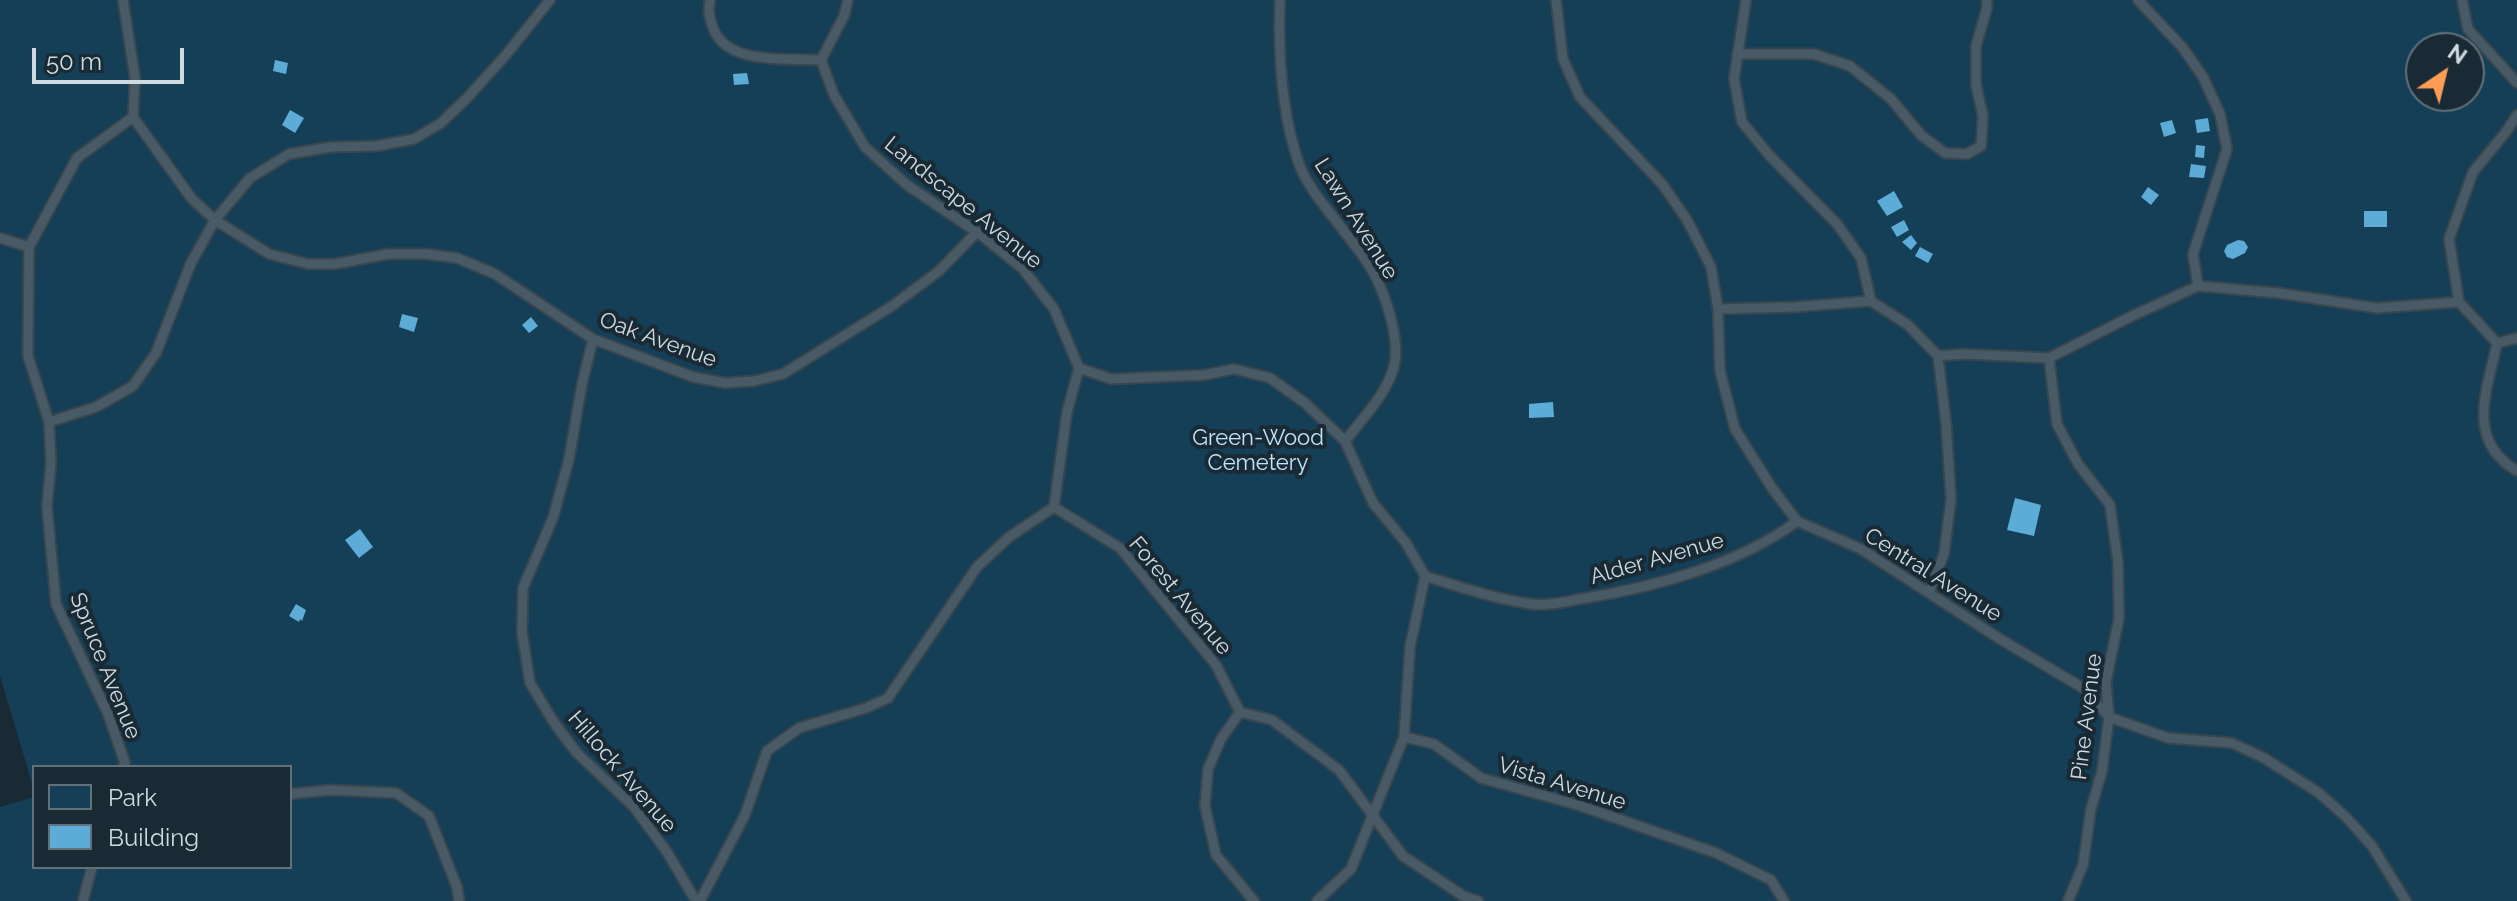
<!DOCTYPE html>
<style>
body{margin:0}
#map{position:relative;width:2517px;height:901px;overflow:hidden;background:#1a2a34;font-family:Raleway,sans-serif}
canvas{display:block}
.legend{position:absolute;left:32px;top:765px;width:260px;height:104px;box-sizing:border-box;background:#1a2a34;border:2px solid #627079;margin:0;padding:10px 14px;list-style:none;font-size:24px;color:#cfd9e0}
.legend li{display:flex;align-items:center;gap:16px;height:40px}
.legend b{width:40px;border:2px solid #627079}
.north{position:absolute;left:2405px;top:32px;width:80px;height:80px;box-sizing:border-box;background:#1a2a34;border:2px solid #627079;border-radius:50%;rotate:35deg;font-size:22px;font-weight:700;line-height:32px;text-align:center;color:#cfd9e0}
.north::after{content:'';display:block;margin:auto;width:28px;height:36px;background:#fd9d55;clip-path:polygon(50% 0,100% 100%,50% 72%,0 100%)}
.scale{position:absolute;left:32px;top:48px;width:152px;height:36px;box-sizing:border-box;border:4px solid #cfd9e0;border-top:0;padding-left:10px;font-size:24px;line-height:28px;white-space:nowrap;color:#cfd9e0;-webkit-text-stroke:6px #1a2a34;paint-order:stroke}
</style>
<div id="map">
<canvas width="2517" height="901"></canvas>
<ul class="legend">
<li><b style="height:22px;background:#143f56"></b>Park</li>
<li><b style="height:22px;background:#5dacd8"></b>Building</li>
</ul>
<div class="north">N</div>
<div class="scale">50 m</div>
</div>
<script>
const context = document.querySelector('canvas').getContext('2d');
context.lineJoin = 'round';
function fillPath(path, color) {
  context.fillStyle = color;
  context.fill(path, 'evenodd');
}
function trace(path, color, width, dash) {
  context.strokeStyle = color;
  context.lineWidth = width;
  context.lineCap = dash ? 'butt' : 'round';
  context.setLineDash(dash || []);
  context.stroke(path);
}
function drawText(font, color, halo, rows, align = 'center') {
  context.font = font + ' Raleway,sans-serif';
  context.lineWidth = 8;
  context.setLineDash([]);
  context.textBaseline = 'middle';
  context.strokeStyle = halo;
  context.fillStyle = color;
  for (const [text, x, y, turn = 0] of rows) {
    context.save();
    context.translate(x, y);
    context.rotate((+turn || 0) * Math.PI / 180);
    context.textAlign = isNaN(turn) ? turn : align;
    if (halo) context.strokeText(text, 0, 0);
    context.fillText(text, 0, 0);
    context.restore();
  }
}
fillPath(new Path2D(`
 M0,0H2517V901H0V807L34,797V867H290V767H34V790L0,676ZM2421,48H2469V96H2421Z`), '#143f56');
fillPath(new Path2D(`
 M275,60L288,63L286,74L273,71Z
 M747,73L749,84L734,85L733,74Z
 M290,110L304,118L295,133L282,125Z
 M2208,118L2210,131L2197,133L2195,120Z
 M2172,120L2176,133L2164,137L2160,123Z
 M2196,145L2205,146L2204,158L2195,157Z
 M2191,164L2206,166L2204,178L2189,177Z
 M2148,187L2159,195L2151,205L2141,197Z
 M1894,191L1903,207L1887,216L1877,201Z
 M2364,211H2387V227H2364Z
 M1904,220L1909,230L1897,237L1891,227Z
 M1911,235L1917,243L1911,250L1902,242Z
 M2238,240L2244,241L2248,247L2245,253L2233,259L2227,257L2224,251L2227,245Z
 M1920,247L1933,254L1928,263L1915,256Z
 M402,314L418,318L414,332L399,327Z
 M531,317L538,326L529,333L522,325Z
 M1553,402L1554,417L1529,418V404Z
 M2015,498L2041,505L2034,536L2007,530Z
 M360,529L373,547L359,558L345,540Z
 M296,604L306,610L302,621L300,619L299,622L289,616Z`), '#5dacd8');
const service = new Path2D(`
 M123,0L135,78L133,117L77,158L29,247L28,343V356L49,422L51,463L47,506L56,604L108,714L125,763L123,767
 M710,0C708,10 709,16 712,25C724,66 787,58 821,60
 M1280,0C1278,54 1281,112 1299,164C1308,188 1328,210 1343,230C1353,243 1364,256 1372,270C1386,295 1402,343 1393,370C1384,397 1362,419 1345,441
 M1556,0L1563,59L1580,97L1663,185L1687,220L1711,267L1718,309L1720,371L1735,429L1772,488L1797,521L1861,549L2000,639L2083,688L2109,717L2168,738L2232,743L2264,758L2319,793L2346,817L2372,846L2406,901
 M1746,0L1734,79L1742,122L1769,155L1837,224L1861,258L1871,301L1908,325L1938,356L1946,423L1951,499L1944,554L1929,593
 M2138,0L2183,48L2203,77L2220,114L2227,149L2193,254L2198,286
 M2462,0L2468,29L2517,83
 M1737,54H1814L1850,66L1891,99L1921,135L1945,153L1967,154L1981,146L1983,116L1976,85V46L1987,8V0
 M133,117L192,199L215,220L269,254L308,264H335L388,254H426L457,258L495,274L593,339L693,377L725,383L754,381L783,374L892,306L939,271L977,232
 M0,238L29,247
 M1718,309L1795,307L1871,301
 M593,339L582,384L569,459L553,518L523,588L522,632L530,683L555,724L576,752L634,807L667,852L696,901
 M2497,343L2459,302L2449,239L2473,172L2506,132L2517,115
 M2497,343C2487,391 2465,440 2517,471
 M2497,343L2517,338
 M1938,356L1964,354L2049,358L2132,316L2198,286L2278,293L2377,308L2459,302
 M2049,358L2057,424L2078,464L2110,505L2118,563L2119,618L2106,682L2109,717L2102,771L2091,809L2083,865L2068,901
 M1079,368L1111,379L1204,375L1234,369L1270,378L1305,403L1345,441L1373,503L1406,543L1425,576L1410,647L1404,737L1434,744L1481,778L1581,806L1716,853L1771,880L1784,901
 M49,422L96,407L133,386L156,353L191,263L215,220L250,178L289,154L331,147L376,146L414,139L441,123L468,97L505,56L550,0
 M1054,507L1120,548L1216,665L1240,712L1272,720L1339,770L1403,856L1463,896L1478,901
 M1425,576C1460,587 1495,599 1531,604C1548,606 1564,602 1580,599C1651,588 1739,565 1797,521
 M1240,712L1221,739L1208,769L1205,806L1216,855L1254,901
 M290,794L330,790L396,793L429,816L457,887L459,901
 M83,901L92,867
 M700,901L745,815L767,751L799,728L866,708L888,698L977,567L1009,537L1054,507L1067,412L1079,368L1054,309L1022,268L977,232L907,185L865,147L834,95L821,60L844,16L848,0
 M1317,901L1351,869L1404,737`);
trace(service, '#39464e', 13);
trace(service, '#485a65', 9);
drawText('22px', '#cfd9e0', '#1a2a34', [
 ["Landscape Avenue",963,203,39],
 ["Lawn Avenue",1356,219,58],
 ["Oak Avenue",658,340,20],
 ["Alder Avenue",1657,559,-16],
 ["Central Avenue",1933,575,32],
 ["Forest Avenue",1180,596,50],
 ["Spruce Avenue",105,666,68],
 ["Pine Avenue",2087,717,-83],
 ["Hillock Avenue",622,772,49],
 ["Vista Avenue",1562,784,17]
]);
drawText('22px', '#bde4fc', '#1a2a34', [
 ["Green-Wood",1258,438],
 ["Cemetery",1258,463]
]);
</script>
